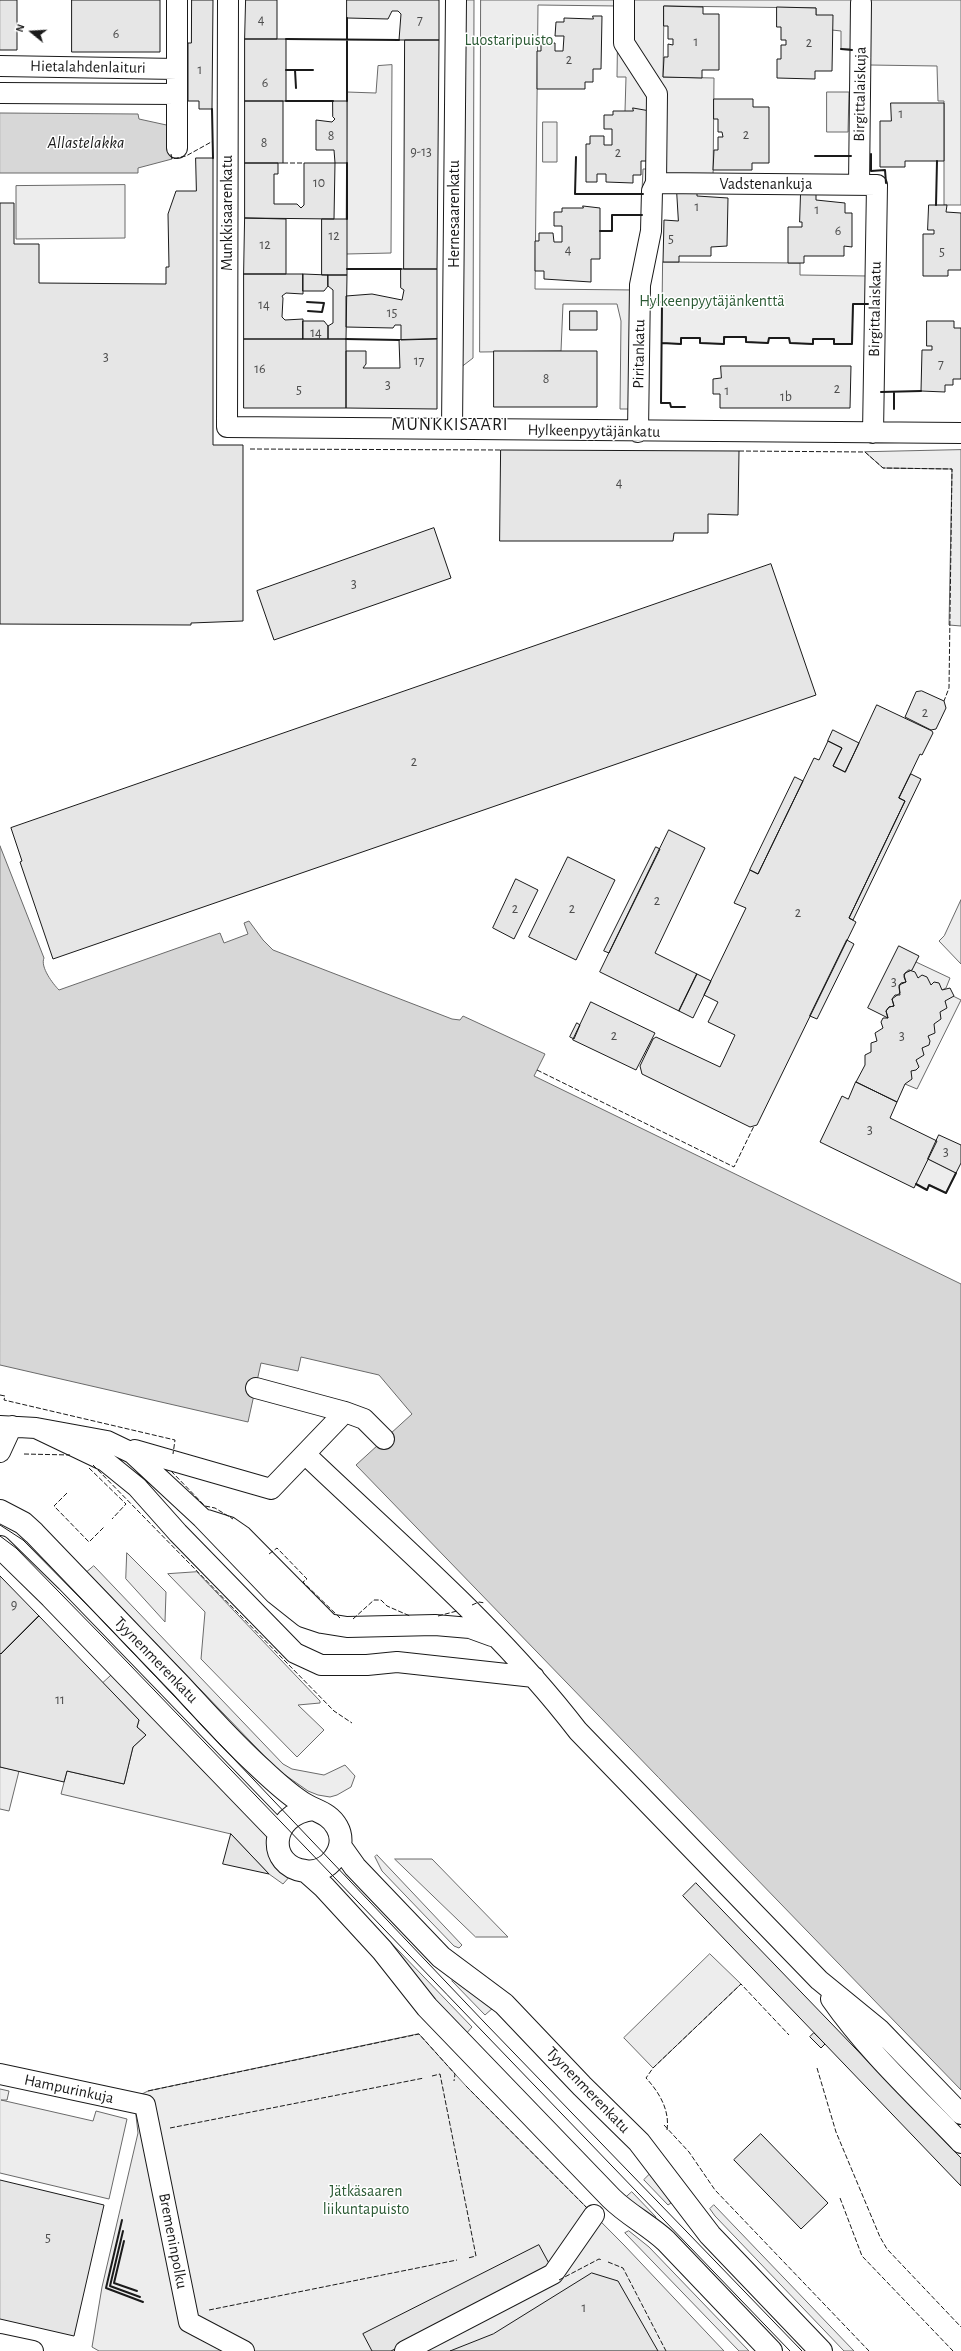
<!DOCTYPE html>
<meta charset="utf-8">
<style>
body{margin:0}
#map{position:relative;width:961px;height:2351px;overflow:hidden;background:#fff;font-family:"Alegreya Sans",sans-serif}
canvas{display:block}
.north{position:absolute;left:12px;top:12px;width:40px;height:40px;-webkit-text-stroke:3px #fff;paint-order:stroke;rotate:288deg;font-size:11px;font-weight:700;line-height:16px;text-align:center;color:#1a1a1a}
.north::after{content:'';display:block;margin:auto;width:14px;height:18px;background:#1a1a1a;clip-path:polygon(50% 0,100% 100%,50% 72%,0 100%)}
</style>
<div id="map">
<canvas width="961" height="2351"></canvas>
<div class="north">N</div>
</div>
<script>
const context = document.querySelector('canvas').getContext('2d');
context.lineJoin = 'round';
function fillPath(path, color) {
  context.fillStyle = color;
  context.fill(path, 'evenodd');
}
function trace(path, color, width, dash) {
  context.strokeStyle = color;
  context.lineWidth = width;
  context.lineCap = dash ? 'butt' : 'round';
  context.setLineDash(dash || []);
  context.stroke(path);
}
function drawText(font, color, halo, rows, align = 'center') {
  context.font = font + ' "Alegreya Sans",sans-serif';
  context.lineWidth = 3;
  context.setLineDash([]);
  context.textBaseline = 'middle';
  context.strokeStyle = halo;
  context.fillStyle = color;
  for (const [text, x, y, turn = 0] of rows) {
    context.save();
    context.translate(x, y);
    context.rotate((+turn || 0) * Math.PI / 180);
    context.textAlign = isNaN(turn) ? turn : align;
    if (halo) context.strokeText(text, 0, 0);
    context.fillText(text, 0, 0);
    context.restore();
  }
}
const built = new Path2D(`
 M462,0H474L473,358L460,368Z
 M481,0H961V205H944V101H938L937,66L870,65L852,49H841V31L832,30L816,15V8L664,6L663,77L714,78L713,184L642,191L643,169H650L625,111L626,77H617L618,6L538,5L535,289L635,290L632,409H620L621,321L617,304H563L561,351L480,352Z
 M392,65L391,253L346,254L347,92L376,93L378,66Z
 M827,92H849L848,132H827Z
 M543,122H557V162H543Z
 M125,185V238L16,239V186Z
 M663,262L800,263V275L868,276V304H853L852,344H834V339H813V344L790,343L789,338H769L768,343L746,342L745,337H725L724,344L700,343V338H681V344L662,343Z
 M961,450V626L949,625L952,469L883,468L865,452Z
 M961,900V964L939,941L944,936Z
 M916,962L950,978L946,988L942,990L909,974Z
 M949,994L961,1000L917,1089L905,1084Z
 M928,1159L956,1173L946,1193L930,1185L927,1190L916,1184Z
 M127,1553L166,1592L165,1622L126,1579Z
 M94,1566L283,1764L292,1769L324,1775L345,1765L355,1776L351,1787L337,1795L330,1797L318,1795L308,1791L278,1770L87,1572Z
 M197,1572L320,1701V1703L298,1705L324,1730L297,1757L201,1659L205,1612L168,1574Z
 M117,1670L169,1735L204,1772L230,1788L264,1826L269,1846L291,1875L283,1884L269,1874L231,1834L61,1794L67,1771L124,1784L133,1747L146,1735L137,1727L139,1720L103,1683Z
 M0,1767L19,1771L9,1811L0,1809Z
 M377,1855L462,1945L459,1948L454,1946L382,1871L375,1857Z
 M395,1859H432L508,1937H476Z
 M326,1875L472,2027L465,2035Z
 M710,1954L741,1984L653,2068L624,2038Z
 M453,1980L494,2007L485,2015L452,1981Z
 M419,2034L466,2086L624,2245L724,2351H99L92,2347L102,2287L138,2133L134,2098L148,2091Z
 M0,2089L9,2091L7,2100H1L93,2121L96,2111L127,2119L109,2199L0,2173Z
 M652,2172L671,2203L668,2205L644,2180Z
 M632,2192L656,2217L654,2220L623,2200Z
 M714,2205L854,2351H844L715,2216L710,2209Z
 M629,2231L649,2247L749,2351H739L625,2233Z`);
fillPath(built, '#ededed');
trace(built, '#6a6a6a', 1);
const water = new Path2D(`
 M0,113L138,114L139,119L171,126L172,159L138,168V173H0Z
 M0,846L44,958C40,967 53,984 59,990L220,933L224,943L248,934L244,923L249,921L263,940L273,950L452,1019L460,1020L463,1016L545,1054L534,1076L961,1284V2090L356,1465L412,1414L379,1375L301,1357L298,1371L261,1363L248,1422L0,1365Z`);
fillPath(water, '#d7d7d7');
trace(water, '#6a6a6a', 1);
const building = new Path2D(`
 M0,0H17V50H0Z
 M72,0H160V52H72Z
 M192,0H213L212,109H199V101H188V43H191Z
 M246,0H277V39H245Z
 M347,0H439V40H399L401,14L398,11H392L388,19L347,18Z
 M664,6L703,7V14H719V70H702V78L663,77L664,57H668V44L673,45V39H668V26H664Z
 M777,7L816,8V15H833L832,71H815V79L777,78V59H781V45H786V40H781V27H777Z
 M593,16H602L601,69H593V82H585V89H537V51H541V43H555V51H563L564,36H555L556,22H564V18L593,19Z
 M245,39H286V101H245Z
 M405,40H439L437,269H404Z
 M714,99H753V107H769V163H752V170H713L714,150H718V137H723L722,132H718V119H714Z
 M245,101H283V163H245Z
 M333,101H347V163H335L334,150H316V120L332,122L335,119L333,117Z
 M891,103H944V161H905V167H880V121H891Z
 M633,108L650,111V161H641V175H633V183L606,182V174H597V182H586V144H590V136H604V145H612V129H604V115H613V111H633Z
 M196,158H213V445H243V621L191,623V625L0,624V203H14V244H39V283L166,284V267H169L168,214L176,191H196Z
 M245,163H278V174H274V204H297L301,208L304,205V163H335L334,219L245,218Z
 M677,191H697V196L728,198L727,246L711,247V256H679V262H663L664,220L678,221Z
 M801,192H816V200L845,203V213H852V247L844,246V256H804V263H788V227H802V222H800Z
 M929,205H947L946,212L961,213V270H948V276H923V234H934V230H928Z
 M583,206L600,208V259H591V282L544,279V271H535V241H539V233H553L554,242H562V226H554V212H562V208H583Z
 M245,218L286,219V274H244Z
 M322,219H347V275H322Z
 M401,269H437V339L401,340V325H395L393,328L346,327V296L372,294L402,300L404,290L401,288Z
 M244,274H303V294L286,293L282,296L283,298L282,317L285,320L303,319V339H244Z
 M303,274L328,275V286L324,291H303Z
 M328,275H347L346,339H328V326L333,323V290L328,286Z
 M570,311H597V330H570Z
 M303,321H324L328,326V339H303Z
 M927,321H954V328H961V379H953V385H945V392L921,391L922,350H932V346H927Z
 M244,339H346V408H244Z
 M437,339V409L346,408V351H366V364L363,368H400L399,340Z
 M494,351H597V407H494Z
 M721,366H851L850,408H720V394H713V379L721,378Z
 M501,450L739,451L738,515L708,514V533H674L673,541H500Z
 M434,528L451,578L274,640L257,591Z
 M771,564L816,695L53,959L20,862L22,861L11,828Z
 M922,691L944,701L946,708L936,729L931,730L905,717L916,692Z
 M877,705L932,731L933,733L922,755L920,754L899,798L905,801L849,918L856,922L757,1125L750,1127L642,1074L640,1066L653,1039L656,1037L720,1067L735,1035L708,1022L718,1002L704,995L746,908L734,903L750,870L758,874L814,758L819,760L828,741L842,748L833,766L845,772Z
 M833,730L859,743L845,772L833,766L842,748L828,741Z
 M911,774L921,779L853,920L849,918L905,801L899,798Z
 M795,777L803,781L758,874L750,870Z
 M669,830L705,848L655,953L697,974L679,1011L600,972Z
 M656,847L660,849L609,953L604,951Z
 M568,857L615,880L576,960L529,937Z
 M516,879L538,890L514,939L493,928Z
 M847,940L854,944L817,1019L810,1016Z
 M899,946L919,956L912,970L905,973L904,977L906,982L899,985L900,993L892,999L894,1006L889,1007L886,1011L888,1018L868,1008Z
 M909,970L915,972L918,978L922,975L927,977L931,985L934,982L939,983L942,990L950,988L954,996L945,1001L947,1008L940,1012L941,1019L934,1024L935,1033L928,1036L930,1041L929,1045L922,1048L924,1055L916,1060L919,1067L916,1070L911,1071L912,1079L905,1084L897,1102L856,1082L865,1065V1055L871,1052V1043L877,1041L875,1033L883,1028L881,1022L883,1018H888L886,1011L889,1007L894,1006L892,999L895,995H900L899,987L901,983L906,982L904,975Z
 M697,974L711,981L693,1018L679,1011Z
 M591,1002L655,1033L636,1070L573,1040Z
 M577,1023L580,1025L574,1039L570,1037Z
 M856,1082L897,1102L890,1118L937,1141L914,1188L820,1142L842,1096L848,1099Z
 M939,1135L961,1145V1163L956,1173L928,1159Z
 M0,1576L39,1616L1,1654L0,1653Z
 M39,1616L139,1720L137,1727L146,1735L133,1747L124,1784L67,1771L64,1782L0,1767V1655Z
 M231,1834L269,1874L223,1864Z
 M696,1883L961,2158V2186L683,1896Z
 M814,2033L825,2044L821,2048L810,2037Z
 M761,2134L828,2203L801,2229L734,2160Z
 M0,2180L104,2205L74,2336L0,2319Z
 M539,2245L552,2269L391,2351H372L363,2334Z
 M592,2273L618,2281L658,2351H450L493,2334Z`);
fillPath(building, '#e6e6e6');
trace(building, '#1a1a1a', 1);
const minor = new Path2D(`
 M228,0L227,427L961,433
 M624,0V43L657,94L656,183L652,191L651,231L640,285L638,432
 M0,66L177,69
 M0,93L177,94
 M177,148V0
 M656,183L877,185L873,433
 M859,185L861,3
 M452,428L456,0
 M256,1388L345,1412
 M0,1426L36,1428L107,1441L132,1453L202,1518L275,1594L304,1617L322,1623L347,1627L435,1625L470,1628L492,1636
 M36,1428L105,1461L137,1487L178,1533L295,1653L321,1665H367L397,1662L534,1677
 M135,1450L271,1489L345,1412L364,1419L384,1439
 M0,1452L12,1426
 M305,1454C398,1543 499,1628 578,1731L819,1980L879,2029L961,2114
 M207,1520L229,1527L242,1536L327,1622
 M831,1999C868,2052 916,2096 961,2143
 M0,2074L145,2105L189,2322L244,2351
 M0,2344L33,2351
 M405,2351L553,2274L594,2215`);
const major = new Path2D(`
 M0,1511L23,1523L34,1533C83,1584 132,1635 181,1686C205,1712 229,1739 255,1763C269,1776 284,1791 301,1802C314,1811 329,1812 337,1827C349,1848 328,1875 305,1871C266,1866 269,1814 313,1809
 M0,1547L51,1597L279,1833
 M340,1846L355,1867L441,1957L504,2004L582,2086L639,2142L710,2235L821,2351
 M306,1871L324,1887L382,1950L427,2007L611,2198C628,2215 649,2225 666,2241L771,2351`);
trace(minor, '#1a1a1a', 22);
trace(major, '#1a1a1a', 24);
trace(minor, '#fff', 20);
trace(major, '#fff', 22);
trace(new Path2D(`
 M0,1525L23,1540L99,1617L485,2023L802,2351
 M0,1536L16,1548L104,1638L790,2351`), '#1a1a1a', 1);
trace(new Path2D(`
 M171,154L172,159L186,156L213,141
 M283,163H304
 M250,449L500,450
 M739,451L865,452L883,468L952,469L949,688L944,701
 M537,1070L734,1167L754,1126
 M0,1395L5,1396L4,1400L175,1440L173,1454
 M24,1454L70,1455
 M93,1465L334,1711L352,1723
 M89,1468L126,1504L112,1519
 M171,1471L205,1506L215,1508L233,1519
 M67,1493L54,1506L89,1542L104,1527
 M269,1554L277,1548L307,1579L303,1582L340,1618
 M472,1605L479,1602L485,1603
 M438,1616L457,1611
 M353,1619L374,1600H381L387,1606L410,1616
 M817,2068L836,2132L880,2237L887,2249L961,2327
 M432,2076L440,2074L476,2256L468,2258
 M466,2086L587,2208
 M148,2091L419,2034L455,2074L454,2081
 M664,2125L689,2152L715,2190L869,2351
 M170,2128L424,2078
 M667,2130C670,2110 659,2092 646,2078L653,2068L741,1984L789,2035
 M840,2198L862,2256L953,2351
 M608,2262L623,2268L666,2351
 M559,2280L599,2259L602,2260
 M209,2310L457,2260`), '#1a1a1a', 1, [5, 2]);
trace(new Path2D(`
 M286,39L399,40
 M841,49L852,50
 M286,70H313
 M295,70L296,88
 M286,101H333
 M347,101V18
 M212,109L213,158
 M871,154V171L885,170L886,183
 M815,156H851
 M576,157L575,194H643
 M347,163V219
 M936,205L937,161
 M600,231H612V215H642
 M347,269H401
 M307,302L324,303L322,312L308,311
 M646,302H662L661,403H670L671,407H685
 M346,339L399,340
 M662,343L681,344V338H700V343L724,344V337H746V342L768,343L769,338H789L790,343L813,344V339H834V344H852
 M852,344L853,304H868
 M881,392L921,391
 M894,409V392
 M916,1184L927,1190L929,1185L946,1193L956,1173
 M122,2220L106,2288L143,2302
 M123,2231L110,2286L140,2297
 M124,2241L114,2283L137,2291`), '#1a1a1a', 2);
drawText('14px', '#4d4d4d', null, [
 ["4",261,20],
 ["7",420,20],
 ["6",116,34],
 ["1",696,42],
 ["2",809,43],
 ["2",569,60],
 ["1",200,70],
 ["6",265,83],
 ["1",901,114],
 ["2",746,135],
 ["8",331,136],
 ["8",264,143],
 ["9-13",421,152],
 ["2",618,153],
 ["10",319,183],
 ["1",697,207],
 ["1",817,210],
 ["6",838,231],
 ["12",334,236],
 ["5",671,239],
 ["12",265,245],
 ["4",568,250],
 ["5",942,252],
 ["14",264,305],
 ["15",392,313],
 ["14",316,333],
 ["3",106,357],
 ["17",419,361],
 ["7",941,364],
 ["16",260,369],
 ["8",546,379],
 ["3",388,385],
 ["2",837,389],
 ["5",299,390],
 ["1",727,391],
 ["1b",786,397],
 ["4",619,483],
 ["3",354,584],
 ["2",925,713],
 ["2",414,762],
 ["2",657,901],
 ["2",515,909],
 ["2",572,909],
 ["2",798,913],
 ["3",894,982],
 ["2",614,1036],
 ["3",902,1036],
 ["3",870,1130],
 ["3",946,1152],
 ["9",14,1605],
 ["11",60,1700],
 ["5",48,2238],
 ["1",584,2308]
]);
drawText('16px', '#2b5a34', '#fff', [
 ["Luostaripuisto",509,40],
 ["Hylkeenpyytäjänkenttä",712,301],
 ["Jätkäsaaren",366,2191],
 ["liikuntapuisto",366,2209]
]);
drawText('16px', '#1a1a1a', '#fff', [
 ["Hietalahdenlaituri",88,67,1],
 ["Birgittalaiskuja",860,94,-89],
 ["Vadstenankuja",766,184],
 ["Munkkisaarenkatu",227,213,-90],
 ["Hernesaarenkatu",454,214,-90],
 ["Birgittalaiskatu",875,309,-89],
 ["Piritankatu",639,354,-89],
 ["Hylkeenpyytäjänkatu",594,431,1],
 ["Tyynenmerenkatu",156,1660,46],
 ["Hampurinkuja",69,2089,12],
 ["Tyynenmerenkatu",588,2090,46],
 ["Bremeninpolku",173,2241,79]
]);
drawText('italic 17px', '#1a1a1a', '#fff', [
 ["Allastelakka",86,143]
]);
context.letterSpacing = '1px';
drawText('18px', '#1a1a1a', '#fff', [
 ["MUNKKISAARI",450,425]
]);
context.letterSpacing = '0px';
</script>
